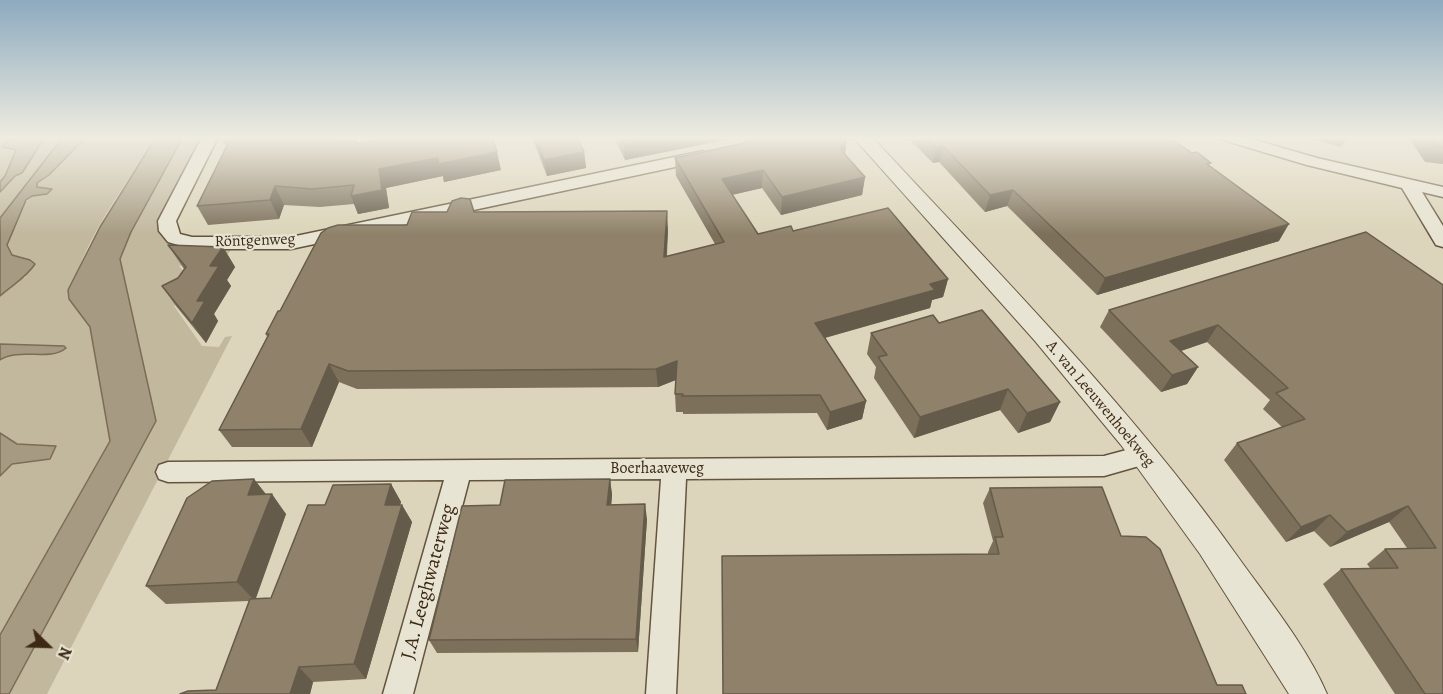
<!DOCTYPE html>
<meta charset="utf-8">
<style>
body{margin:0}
#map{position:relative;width:1443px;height:694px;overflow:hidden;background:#dcd5bb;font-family:Alegreya,serif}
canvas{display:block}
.north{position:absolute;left:18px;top:616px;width:60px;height:60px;-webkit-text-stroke:4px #e8e4d3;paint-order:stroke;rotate:113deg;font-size:16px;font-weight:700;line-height:24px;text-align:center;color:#3d2913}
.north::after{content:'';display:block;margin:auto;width:21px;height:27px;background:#3d2913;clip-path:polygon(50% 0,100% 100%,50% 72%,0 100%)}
</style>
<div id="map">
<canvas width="1443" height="694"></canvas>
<div class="north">N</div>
</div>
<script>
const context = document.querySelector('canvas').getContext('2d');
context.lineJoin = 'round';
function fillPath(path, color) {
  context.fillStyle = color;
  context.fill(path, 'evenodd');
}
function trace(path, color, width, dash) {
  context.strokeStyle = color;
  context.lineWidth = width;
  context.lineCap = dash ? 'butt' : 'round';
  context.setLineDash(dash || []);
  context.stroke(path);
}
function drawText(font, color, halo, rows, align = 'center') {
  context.font = font + ' Alegreya,serif';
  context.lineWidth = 4.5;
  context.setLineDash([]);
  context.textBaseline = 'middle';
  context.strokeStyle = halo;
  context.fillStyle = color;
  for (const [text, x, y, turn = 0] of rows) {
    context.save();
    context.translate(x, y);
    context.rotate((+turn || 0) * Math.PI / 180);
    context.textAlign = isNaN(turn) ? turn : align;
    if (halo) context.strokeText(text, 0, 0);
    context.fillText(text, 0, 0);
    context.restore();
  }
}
fillPath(new Path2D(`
 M3,137H22L7,141L3,147L16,150L5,176L0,182V141Z
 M45,137H63L0,217V192L15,176L22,173Z
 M86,137H156C125,187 81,241 70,299L90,327L110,442L0,635V360L5,346L0,344V296L16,281L26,277L30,260L12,255L7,245L22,206L32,196L37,183L49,175Z
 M183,137H203L160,218L159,233C169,254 212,247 232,247V249L225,257L179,266L197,288L190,298L174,306L202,346L219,347L225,337L232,336L47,694H9L156,421L120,260L131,232Z`), '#c1b89e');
const water = new Path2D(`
 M22,137H45L22,173L15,176L0,192V182L5,176L16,150L2,147L7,141Z
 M63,137H86L49,175L37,183V187L52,189L47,194L32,196L26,200L7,245L12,255L30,260L35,264C26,278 12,285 0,296V218Z
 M156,137H183L131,232L120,259L156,421L9,694H0V635L110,441L90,327L69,299L68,290L100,227Z
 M0,344L64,346L66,348C50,362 19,347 0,360Z
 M0,433L17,444L56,446L50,459L12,464L0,476Z`);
fillPath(water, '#a69b82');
trace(water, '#7c6d56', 1.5);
const minor = new Path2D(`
 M202,137H218L176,221L180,234L192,237H291L703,151L711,156L703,161L291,249H192L168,242L159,231L158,221Z
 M1221,137H1245L1317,158L1443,187V197L1422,192L1443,226V247L1436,245L1402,188L1307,165L1223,140Z
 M1145,445L1153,448L1157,455L1153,462L1104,476L686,479L676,694H646L661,479L469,480L413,694H383L444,480L168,482L159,479L156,472L159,465L168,462L1104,456Z`);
const tertiary = new Path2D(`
 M853,137H872C999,274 1130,405 1238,557C1268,599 1307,647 1327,694H1289L1200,554L1121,445L1035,341Z`);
trace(minor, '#65543d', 3);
trace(tertiary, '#65543d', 2);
fillPath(minor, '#e8e4d3');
fillPath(tertiary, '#e8e4d3');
fillPath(new Path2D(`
 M227,137H352L350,142L357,141L358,144L501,170L444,182L443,176L386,188L389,208L358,214L354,204L320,207L284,205L279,219L208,225L197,206L226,146L224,142Z
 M532,137H577L584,152L586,168L547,176Z
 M614,137H740L625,160Z
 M744,137H764L766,139L847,137L845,154L865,177L862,195L781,215L762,188L732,195L758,234L793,231L948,279L943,297L932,300L930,308L825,338L866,401L862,419L827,430L817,413L683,414V412H676L675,394L676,380L658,387L357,389L339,382L312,447H232L219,430L267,337L266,334L280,311L407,225L474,212L668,229L667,256L715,244L676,176L675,158L748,142V141L745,142Z
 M907,137H1169L1210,166L1279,241L1097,295L1007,206L985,212L939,162L933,163Z
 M1314,137H1348L1341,147L1313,139Z
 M1408,137H1443V164L1425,162Z
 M168,245L223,247L235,267L227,280L231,286L214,314L218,321L206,343L176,306L162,286L178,278L184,269Z
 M1443,285V694H1395L1323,584L1341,569L1370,568L1367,564L1385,549L1407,548L1389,522L1330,547L1314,531L1286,542L1224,460L1237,443L1282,427L1263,409L1270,400L1207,342L1181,351L1198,367L1187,384L1161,392L1100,327L1109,310Z
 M939,323L1060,402L1050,422L1018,433L1000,410L914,438L874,378L876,367L867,354L871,333Z
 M254,479L266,494L286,514L255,598H271L325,505L391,484L401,502L400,505H402L412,522L366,679L313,682L310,694H180L216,690L249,601L166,604L146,586Z
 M610,479L612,495L611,505L647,519L638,652L437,653L429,640L500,505Z
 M990,488L1121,536L723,694L988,554V552L993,541L983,503Z`), '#7c705b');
fillPath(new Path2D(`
 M339,137H352L345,161L337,143Z
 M661,137H740L625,160L624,144Z
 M745,137H753L748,138V141L745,142Z
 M847,137L845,155L840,149Z
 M943,146L939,162L933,163L936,148Z
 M497,152L501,170L444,182L443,176L386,188L389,208L358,214L351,196L379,169L438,158Z
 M584,152L586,168L547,176L544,160Z
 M763,170L762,188L722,197V179Z
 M865,177L862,195L781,215L782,197Z
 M275,186L284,205L279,219L270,200Z
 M1013,190L1007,206L985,212L990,195Z
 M667,211L668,229L665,275L664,257Z
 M1289,224L1279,241L1097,295L1105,278Z
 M223,247L235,267L227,280L231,286L214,314L218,321L206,343L192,323L197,301L210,266Z
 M948,279L943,297L932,300L930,308L813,341L815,323L930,284Z
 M1218,325L1207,342L1160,358L1170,341Z
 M677,361L678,379L658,387L656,369Z
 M329,364L339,382L312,447L301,429Z
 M1198,367L1187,384L1161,392L1172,375Z
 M1008,389L1000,410L914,438L920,417Z
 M866,401L862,419L827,430L830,412Z
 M1060,402L1050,422L1018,433L1027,413Z
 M254,479L269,499L248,495Z
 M610,479L612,495L610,520L607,505Z
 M391,484L401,502L395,522L385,505Z
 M272,494L286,514L255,601L237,582Z
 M645,504L647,519L638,652L636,639Z
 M402,505L412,522L366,679L354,664Z
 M1408,506L1389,522L1330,547L1347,532Z
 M1330,515L1314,531L1286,542L1301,527Z
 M299,667L313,682L310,694H290Z`), '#655b4a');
const building = new Path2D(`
 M227,137H339L337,143L357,141L356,144L395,137H492L497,152L439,164L438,158L379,169L382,190L351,196L354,185L312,189L275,186L270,200L197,206L229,142H224Z
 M535,137H577L584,152L544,160Z
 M620,137H661L624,144Z
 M753,137H764L766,139L776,137H847L840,149L865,177L782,197L763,170L722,179L758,234L791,226L793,231L888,208L948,279L930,284L935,290L815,323L866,401L830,412L820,395L682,396L683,394H675L677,361L656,369L348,371L329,364L301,429L219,430L269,334H266L278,311H280L321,233L328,228L338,225H407L412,212H447L452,201L461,198L470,199L474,212L667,211L664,257L724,242L675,158L749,142L748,138Z
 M926,137H1169L1192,153L1197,152L1211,163L1207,164L1289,224L1105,278L1013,190L990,195L943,146L936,148Z
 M1430,137H1443V147L1437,146Z
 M1366,232L1443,285V694H1425L1341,569L1398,568L1385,549L1436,548L1408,506L1347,532L1330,515L1301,527L1237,443L1305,419L1276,393L1288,388L1218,325L1170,341L1198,367L1172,375L1109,310Z
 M168,245L223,247L210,266H219L197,301H205L192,323L162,286L178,278L186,267Z
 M982,310L1060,402L1027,413L1008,389L920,417L878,357L887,355L871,333L933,315L939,323Z
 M254,479L248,495L272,494L237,582L146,586L187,498L212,481Z
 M610,479L607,505L645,504L636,639L429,640L462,506L500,505L505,480Z
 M391,484L385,505H402L354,664L299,667L290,694H180L188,691L216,690L250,599L271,598L308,505H325L333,485Z
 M1102,487L1121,536L1146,537L1160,549L1217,685H1242L1246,694H723L722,556L999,554L995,537H1003L990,488Z`);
fillPath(building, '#90826a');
trace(building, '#655b4a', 1.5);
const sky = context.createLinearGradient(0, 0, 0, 234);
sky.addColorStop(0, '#8daabf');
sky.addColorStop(0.59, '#efece0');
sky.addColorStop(1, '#efece000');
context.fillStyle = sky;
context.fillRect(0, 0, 1443, 234);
drawText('16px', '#3d2913', '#e8e4d3', [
 ["Röntgenweg",255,241,-2],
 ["A. van Leeuwenhoekweg",1100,404,50],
 ["Boerhaaveweg",657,469]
]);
drawText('20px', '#3d2913', '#e8e4d3', [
 ["J.A. Leeghwaterweg",429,582,-75]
]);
</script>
